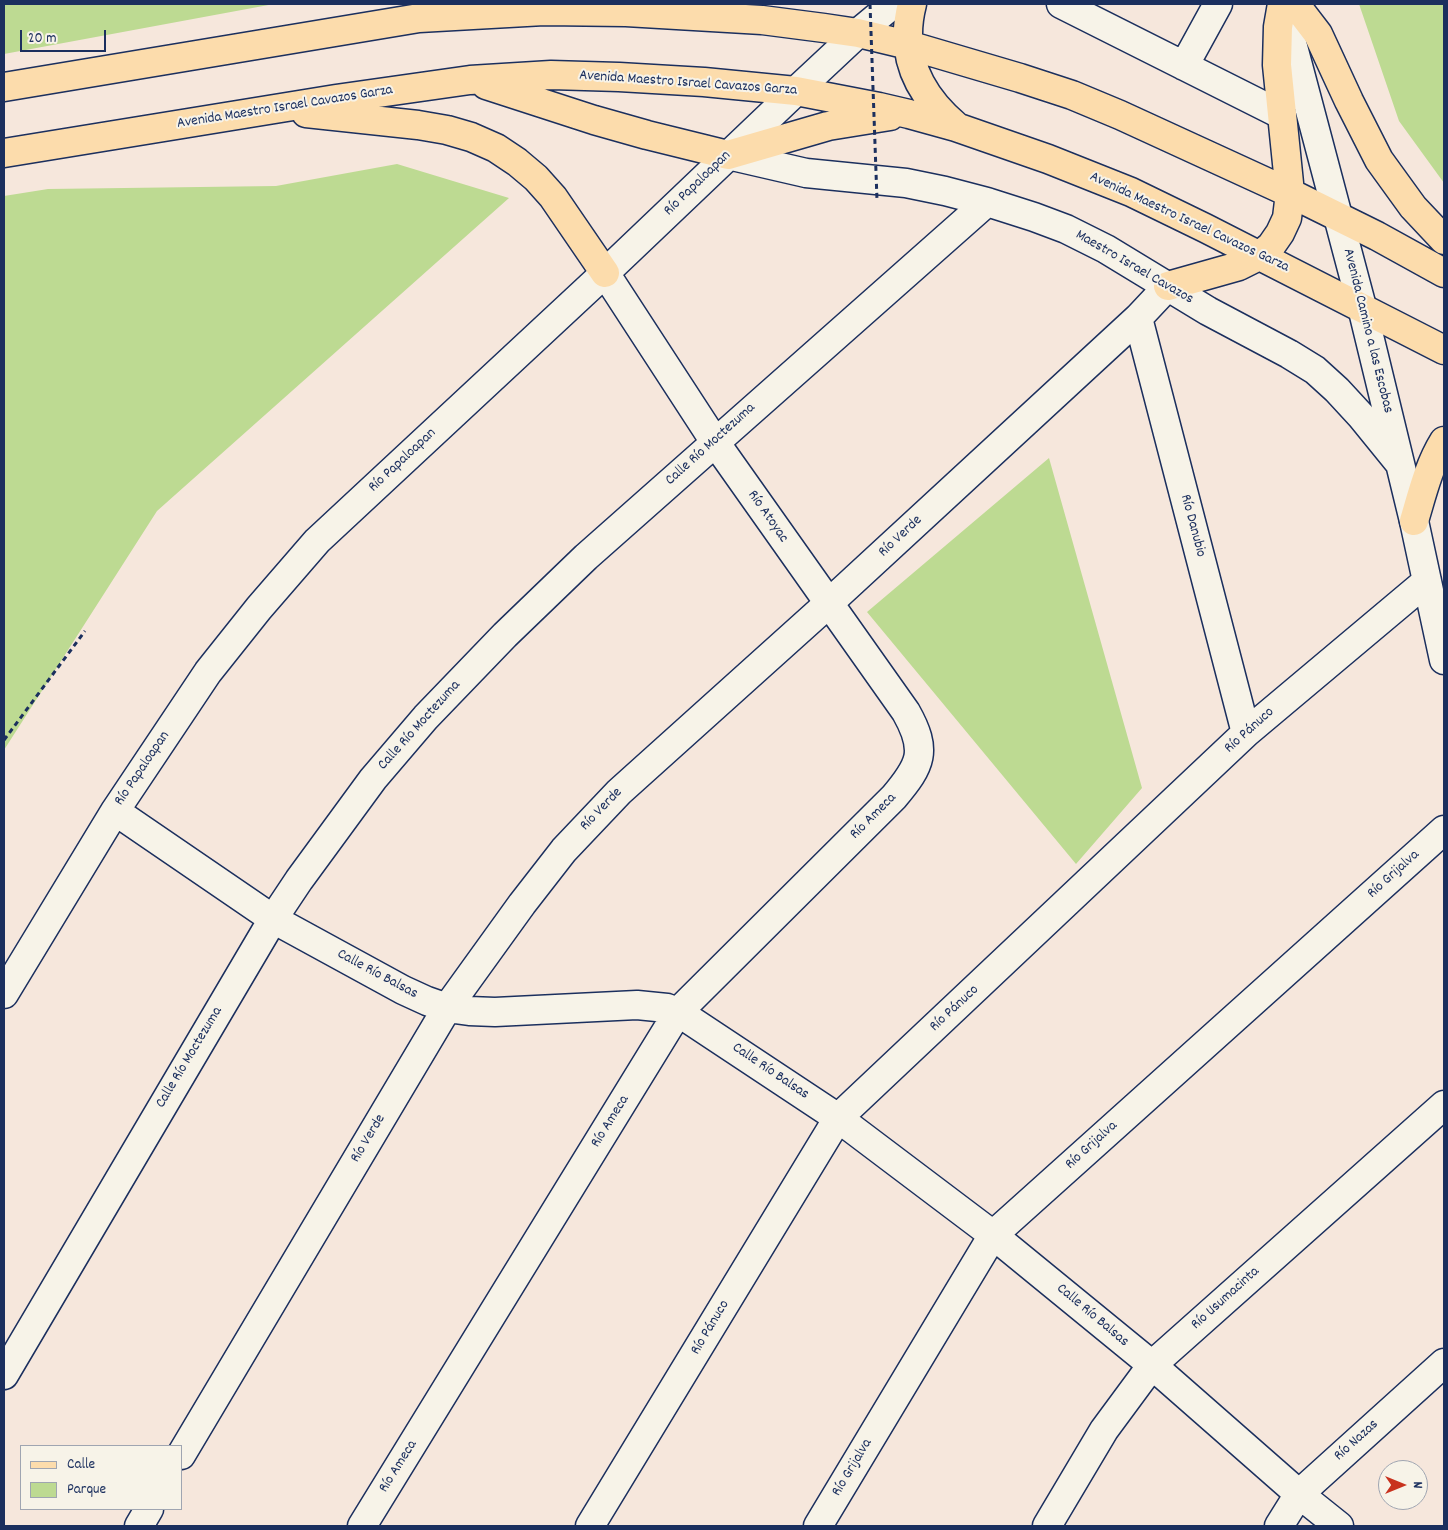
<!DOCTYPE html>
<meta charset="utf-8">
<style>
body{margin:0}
#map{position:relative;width:1448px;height:1530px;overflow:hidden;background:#f6e7dc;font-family:Dekko,sans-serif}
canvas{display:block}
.frame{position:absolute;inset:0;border:5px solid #1b2f5e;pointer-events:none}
.legend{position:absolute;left:20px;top:1445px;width:162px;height:65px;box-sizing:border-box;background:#f7f3e8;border:1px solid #9fa5b1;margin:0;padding:6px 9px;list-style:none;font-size:15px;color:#1b2f5e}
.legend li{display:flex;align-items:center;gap:10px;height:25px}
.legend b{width:25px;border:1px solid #9fa5b1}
.north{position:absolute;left:1378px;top:1460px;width:50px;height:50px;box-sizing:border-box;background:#f7f3e8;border:1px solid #9fa5b1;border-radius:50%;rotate:90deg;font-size:14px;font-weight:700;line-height:20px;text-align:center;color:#1b2f5e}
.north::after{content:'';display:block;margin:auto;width:18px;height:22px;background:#c8321e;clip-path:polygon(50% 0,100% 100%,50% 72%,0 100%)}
.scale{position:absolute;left:20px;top:30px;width:86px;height:22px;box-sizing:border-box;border:2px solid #1b2f5e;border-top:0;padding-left:6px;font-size:15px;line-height:18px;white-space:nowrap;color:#1b2f5e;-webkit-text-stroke:4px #f7f3e8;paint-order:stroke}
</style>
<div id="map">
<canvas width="1448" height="1530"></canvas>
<div class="frame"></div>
<ul class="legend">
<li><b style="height:6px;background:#fcdcac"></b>Calle</li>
<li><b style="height:14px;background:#bdda92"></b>Parque</li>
</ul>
<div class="north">N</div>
<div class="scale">20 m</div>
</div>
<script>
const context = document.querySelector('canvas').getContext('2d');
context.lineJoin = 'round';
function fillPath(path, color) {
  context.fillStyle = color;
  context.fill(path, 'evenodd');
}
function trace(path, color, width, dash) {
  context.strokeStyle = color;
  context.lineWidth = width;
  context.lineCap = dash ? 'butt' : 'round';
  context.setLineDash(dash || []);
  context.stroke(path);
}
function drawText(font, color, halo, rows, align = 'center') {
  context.font = font + ' Dekko,sans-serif';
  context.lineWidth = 4;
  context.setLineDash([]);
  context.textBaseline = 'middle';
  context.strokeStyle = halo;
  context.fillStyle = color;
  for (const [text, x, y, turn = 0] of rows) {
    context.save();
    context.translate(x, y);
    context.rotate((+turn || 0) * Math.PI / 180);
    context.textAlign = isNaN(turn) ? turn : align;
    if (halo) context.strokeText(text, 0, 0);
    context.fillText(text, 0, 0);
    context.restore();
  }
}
fillPath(new Path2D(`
 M4,4H274L4,54Z
 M1359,4H1444V183L1399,121Z
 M397,164L509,198L157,511L4,750V196L48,189L276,186Z
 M1049,458L1142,788L1076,864L867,612Z`), '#bdda92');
const minor = new Path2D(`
 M1061,4L1282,115
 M1282,5L1362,307L1414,521L1444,660
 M1184,66L1218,4
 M728,155L806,173L906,183L945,191L987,202L1034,217L1066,229L1106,249L1208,311L1289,354L1315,370L1337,390L1361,416L1400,464
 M1138,318L1246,733
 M115,811L273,919L403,990L427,1001L447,1008L469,1011L495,1012L637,1005L667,1008L678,1012L838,1118L993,1235L1152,1365L1299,1494L1339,1526
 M4,994L115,811L208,672L259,608L317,541L605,273L796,91L858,33L893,4
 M4,1375L273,919L299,880L373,779L426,717L505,635L586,557L987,202
 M181,1455L447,1008L522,904L564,850L619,792L828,604L1138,318L1168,286
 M139,1526L149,1509
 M362,1526L678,1012L894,797C921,765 928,751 906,712L715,442L605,273
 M590,1526L838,1118L1246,733L1427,581
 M818,1526L993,1235L1444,830
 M1047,1526L1104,1430L1152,1365L1444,1105
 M1279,1526L1299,1494L1444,1363`);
const major = new Path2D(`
 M912,4C899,54 918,94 956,126
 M1295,4L1318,34L1349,101L1379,160L1413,207L1444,240
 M486,85L594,120L647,135L728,155L828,126L890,116
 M4,87L419,18L544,11L626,12L762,20L824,28L858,33L908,45L1020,78L1072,95L1120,115L1290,193L1377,236L1444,273
 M306,113L418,125L447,130L471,137L496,148L517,162L536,178L553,197L605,273
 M4,153L336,99L470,80L551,75L619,77L704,82L796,91L879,107L909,114L956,127L1048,159L1131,192L1205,228L1444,350
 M1168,286L1239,266L1259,256L1271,246L1280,233L1287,218L1290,193L1277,65L1278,27L1282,4
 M1414,521C1422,494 1429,465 1444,441`);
trace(minor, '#1b2f5e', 31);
trace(major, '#1b2f5e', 31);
trace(new Path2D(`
 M4,740L85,631`), '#1b2f5e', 3, [5, 4]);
trace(minor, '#f7f3e8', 28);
trace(major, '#fcdcac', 28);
trace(new Path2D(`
 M870,4L877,200`), '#1b2f5e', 3, [5, 4]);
drawText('15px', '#1b2f5e', '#f7f3e8', [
 ["Avenida Maestro Israel Cavazos Garza",688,84,4],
 ["Avenida Maestro Israel Cavazos Garza",285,108,-9],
 ["Río Papaloapan",698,184,-44],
 ["Avenida Maestro Israel Cavazos Garza",1189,223,25],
 ["Maestro Israel Cavazos",1134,268,30],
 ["Avenida Camino a las Escobas",1367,331,76],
 ["Calle Río Moctezuma",711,445,-42],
 ["Río Papaloapan",403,461,-43],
 ["Río Atoyac",767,517,55],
 ["Río Danubio",1192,526,75],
 ["Río Verde",901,537,-43],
 ["Calle Río Moctezuma",420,726,-48],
 ["Río Pánuco",1250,731,-42],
 ["Río Papaloapan",143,769,-56],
 ["Río Verde",602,810,-46],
 ["Río Ameca",874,817,-45],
 ["Río Grijalva",1394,875,-42],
 ["Calle Río Balsas",377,975,28],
 ["Río Pánuco",955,1009,-43],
 ["Calle Río Moctezuma",190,1058,-59],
 ["Calle Río Balsas",770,1072,34],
 ["Río Ameca",611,1122,-58],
 ["Río Verde",369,1139,-59],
 ["Río Grijalva",1092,1146,-42],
 ["Río Usumacinta",1226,1299,-42],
 ["Calle Río Balsas",1092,1316,40],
 ["Río Pánuco",711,1328,-59],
 ["Río Nazas",1357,1441,-42],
 ["Río Ameca",399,1467,-58],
 ["Río Grijalva",853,1468,-59]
]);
</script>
